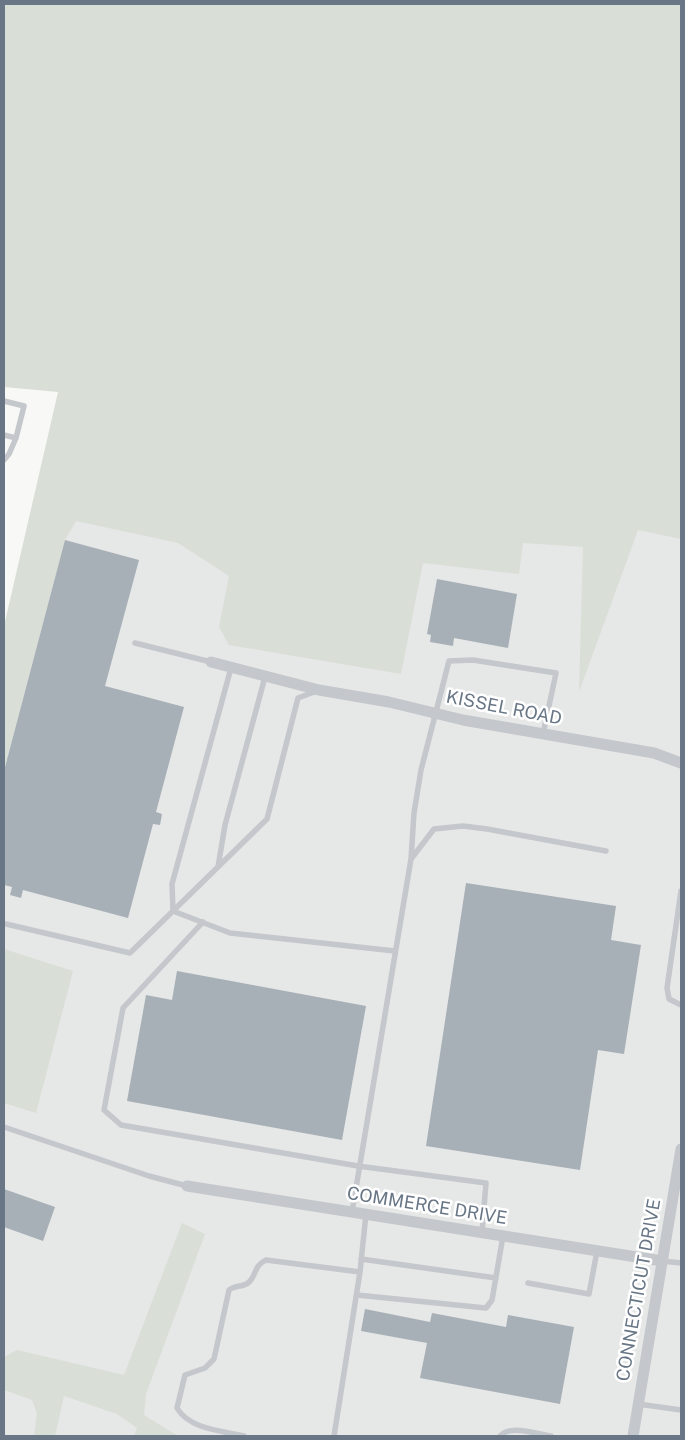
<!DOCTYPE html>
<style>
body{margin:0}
#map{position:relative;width:685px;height:1440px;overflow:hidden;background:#f8f8f6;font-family:"Public Sans",sans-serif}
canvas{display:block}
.frame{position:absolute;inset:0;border:5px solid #687686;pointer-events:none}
</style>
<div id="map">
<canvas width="685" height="1440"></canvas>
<div class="frame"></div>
</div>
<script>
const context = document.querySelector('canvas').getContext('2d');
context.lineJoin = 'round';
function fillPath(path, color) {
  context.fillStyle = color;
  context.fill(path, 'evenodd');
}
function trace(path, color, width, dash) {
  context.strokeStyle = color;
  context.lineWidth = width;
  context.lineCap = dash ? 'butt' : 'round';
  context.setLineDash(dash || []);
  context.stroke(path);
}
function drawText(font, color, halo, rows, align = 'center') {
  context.font = font + ' "Public Sans",sans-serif';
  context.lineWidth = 5;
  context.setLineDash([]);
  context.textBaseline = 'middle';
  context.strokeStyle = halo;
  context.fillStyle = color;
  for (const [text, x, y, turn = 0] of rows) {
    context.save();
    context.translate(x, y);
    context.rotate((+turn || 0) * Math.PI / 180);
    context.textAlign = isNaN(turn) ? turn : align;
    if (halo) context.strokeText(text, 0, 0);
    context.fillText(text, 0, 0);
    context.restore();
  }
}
fillPath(new Path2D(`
 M73,413L681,491V1436H4V651Z`), '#e6e7e7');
fillPath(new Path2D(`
 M4,4H681V539L638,530L579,692L583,547L523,543L519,574L423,563L401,674L229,645L219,627L229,576L178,543L76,521L65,540L4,771V626L58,392L4,387Z
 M4,949L73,971L36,1113L4,1103Z
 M182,1223L205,1234L146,1394L144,1415L178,1436H134L137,1428L117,1414L64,1396L55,1436H34L37,1413L32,1400L4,1390V1357L17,1350L124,1375Z`), '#d9dfd7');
fillPath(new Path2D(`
 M65,540L139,560L105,686L184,707L156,812L162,814L160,825L153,824L128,918L23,890L21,898L10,895L12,887L4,885V771Z
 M437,579L517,594L508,648L454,638L453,646L430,642L431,635L427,634Z
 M466,883L616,906L611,940L641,945L624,1054L598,1050L580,1170L426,1146Z
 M177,971L366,1006L342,1140L127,1101L146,995L172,1000Z
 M4,1189L55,1207L43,1241L4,1227Z
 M365,1309L430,1322L432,1313L506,1327L508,1315L574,1327L560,1404L420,1378L427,1343L361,1331Z`), '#a8b0b7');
trace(new Path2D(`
 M4,401L24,406L16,438L4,435
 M4,460L9,454L16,438
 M135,643L211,662
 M231,668L172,884L173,911L230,933L395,951
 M411,859L434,829L463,826L487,829L606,851
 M218,867L225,825L265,677
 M681,891L667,988L669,999L681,1005
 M203,922L123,1008L104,1110L121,1125L358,1166L486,1183L482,1232
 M6,924L130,953L267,819L298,698L317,691
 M4,1127L149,1176L187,1186
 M352,1212L411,859L414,813L421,770L449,661L473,660L556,673L543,734
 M361,1259L496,1278
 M662,1261L681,1263
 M528,1283L589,1294L597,1251
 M357,1295L486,1308L492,1300L503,1236
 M638,1404L681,1410
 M244,1436C222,1431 189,1429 177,1408L185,1375L205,1368L214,1359L229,1290C235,1285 243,1287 248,1283C257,1276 253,1266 266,1260L360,1272L366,1214
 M334,1436L360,1272
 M500,1436C510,1424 536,1434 551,1436`), '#c4c7cb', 5.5);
trace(new Path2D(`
 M211,662L319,690L389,702L463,720L654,753L681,763
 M187,1186L662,1261
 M633,1436L681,1149`), '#c4c7cb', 11);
drawText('18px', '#687686', '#fff', [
 ["KISSEL ROAD",504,708,11],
 ["COMMERCE DRIVE",427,1206,9],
 ["CONNECTICUT DRIVE",639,1290,-80]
]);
</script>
